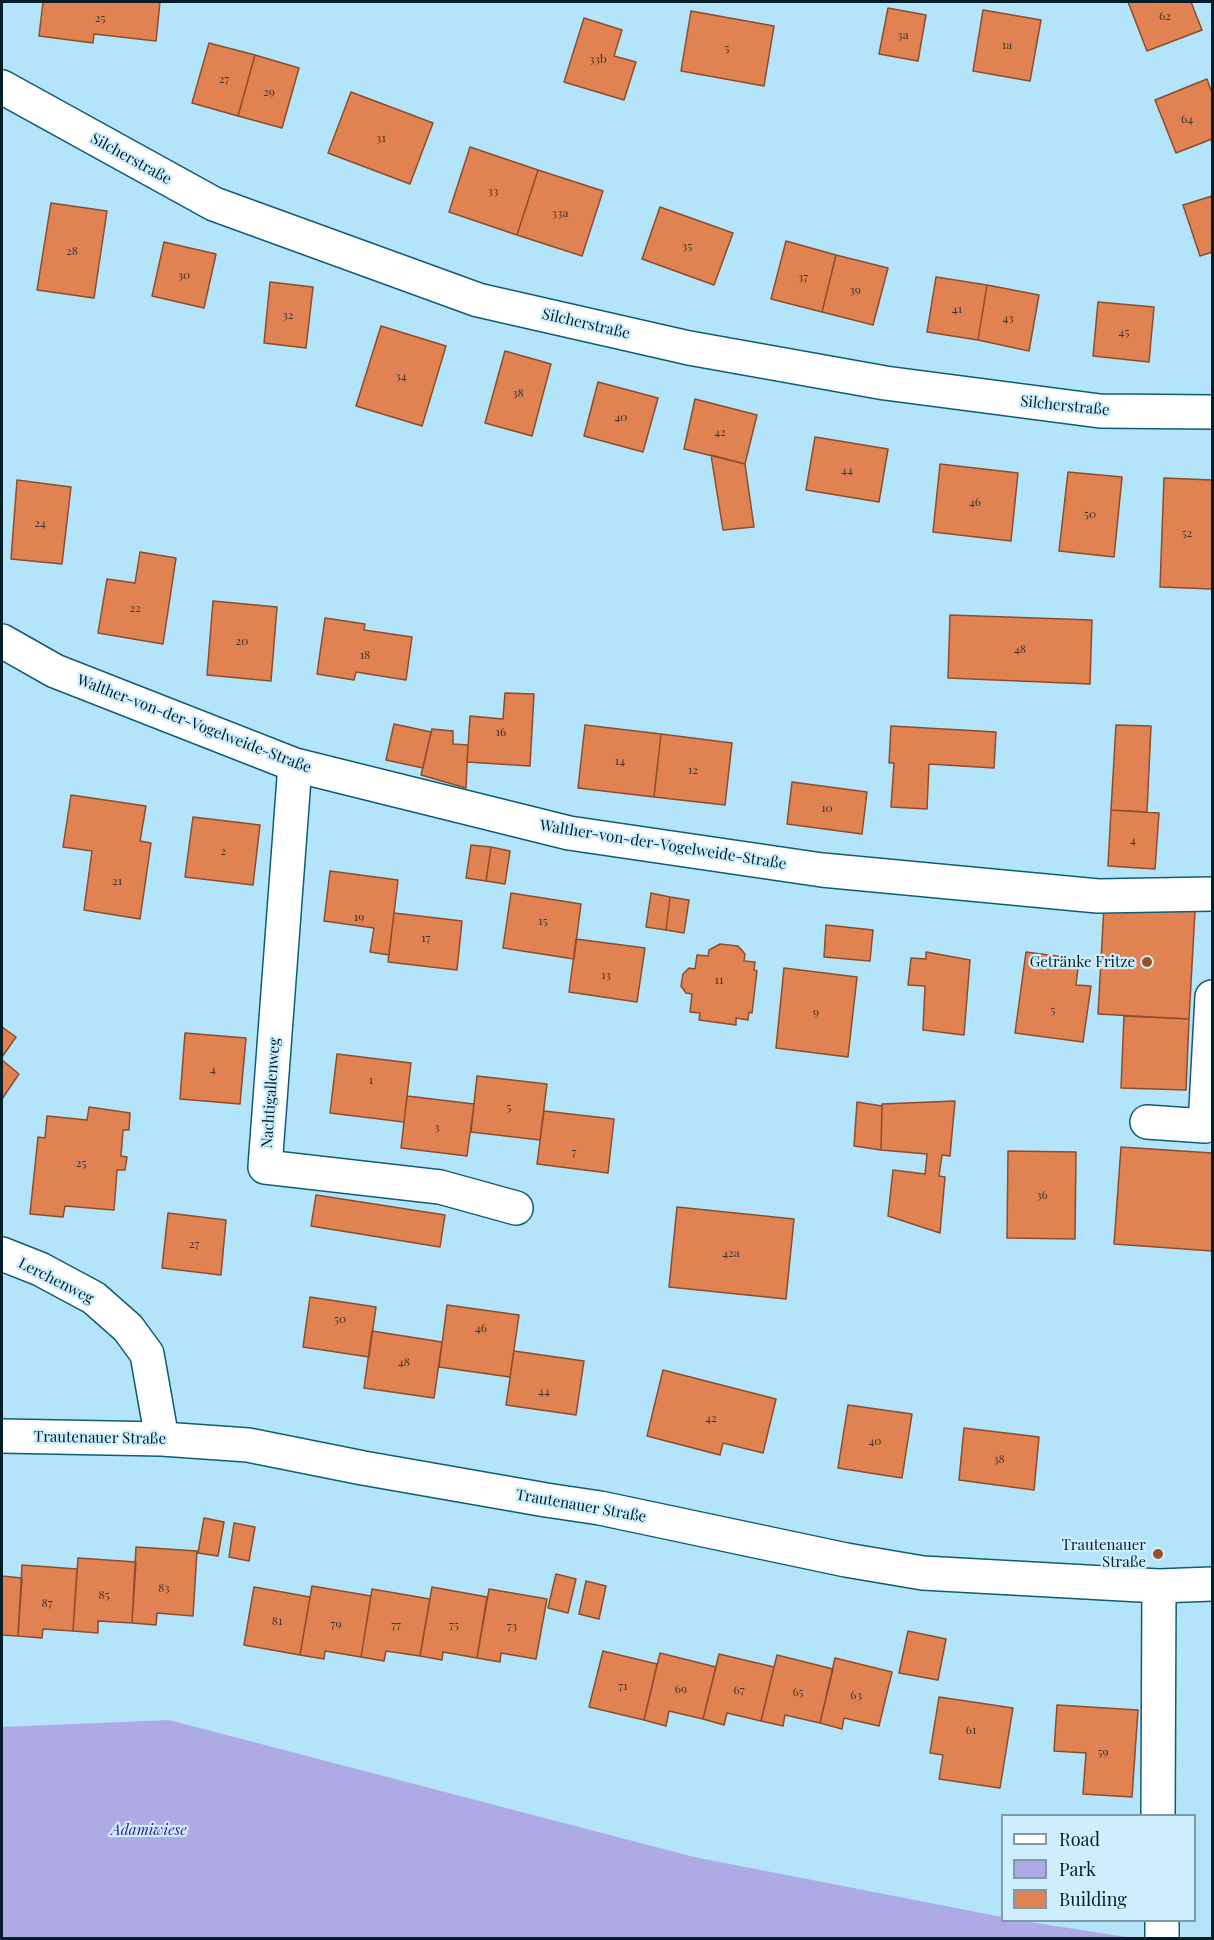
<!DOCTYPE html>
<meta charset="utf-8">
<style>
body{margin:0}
#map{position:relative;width:1214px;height:1940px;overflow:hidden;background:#b3e4fa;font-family:"Playfair Display",serif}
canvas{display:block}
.frame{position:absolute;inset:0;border:3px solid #021e28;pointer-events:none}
.legend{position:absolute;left:1001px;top:1814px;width:195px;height:108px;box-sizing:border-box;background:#ceeefd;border:2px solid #7c9ba8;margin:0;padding:8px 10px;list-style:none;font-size:18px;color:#021e28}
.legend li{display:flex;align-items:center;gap:12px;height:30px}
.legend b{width:30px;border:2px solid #7c9ba8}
</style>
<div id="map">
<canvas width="1214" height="1940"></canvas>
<div class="frame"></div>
<ul class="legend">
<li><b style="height:8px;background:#fff"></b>Road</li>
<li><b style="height:16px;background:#aeaae6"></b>Park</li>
<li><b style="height:16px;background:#e18252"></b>Building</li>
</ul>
</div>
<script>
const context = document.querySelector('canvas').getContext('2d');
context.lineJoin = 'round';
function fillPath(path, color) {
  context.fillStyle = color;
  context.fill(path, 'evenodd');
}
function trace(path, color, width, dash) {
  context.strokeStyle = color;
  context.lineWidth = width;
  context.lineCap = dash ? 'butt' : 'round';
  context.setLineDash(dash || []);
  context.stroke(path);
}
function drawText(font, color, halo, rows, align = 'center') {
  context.font = font + ' "Playfair Display",serif';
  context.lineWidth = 4.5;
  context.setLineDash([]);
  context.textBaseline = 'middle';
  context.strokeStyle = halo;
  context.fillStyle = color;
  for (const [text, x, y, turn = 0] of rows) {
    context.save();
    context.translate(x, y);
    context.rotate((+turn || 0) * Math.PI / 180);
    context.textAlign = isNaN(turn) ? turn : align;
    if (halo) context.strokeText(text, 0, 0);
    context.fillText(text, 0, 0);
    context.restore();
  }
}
fillPath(new Path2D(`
 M169,1720L694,1857L1002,1917V1920L1023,1921L1133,1938H2V1727Z`), '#aeaae6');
const building = new Path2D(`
 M43,2H160L156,41L94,34L93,43L39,36Z
 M1128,2H1191L1202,30L1147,51Z
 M888,8L926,15L918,61L879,54Z
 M983,10L1041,20L1030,81L973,71Z
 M691,11L774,26L764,86L681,71Z
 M584,18L622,30L614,56L636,62L624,100L564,82Z
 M209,43L255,55L238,116L192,103Z
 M255,55L299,68L282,128L238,116Z
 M1207,79L1212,93V139L1176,153L1155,100Z
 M351,92L433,123L410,184L328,153Z
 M470,147L538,170L517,235L449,212Z
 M538,170L603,191L582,256L517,235Z
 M1212,196V252L1200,256L1183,205Z
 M51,203L107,211L94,298L37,290Z
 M660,207L733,233L714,285L642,259Z
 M786,241L836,255L822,312L771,299Z
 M164,242L216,254L204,308L152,296Z
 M836,255L888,268L873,325L822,312Z
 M936,277L987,285L978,340L927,332Z
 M270,282L313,287L306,348L264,343Z
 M987,285L1039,295L1029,351L978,340Z
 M1098,302L1154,307L1149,362L1093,356Z
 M381,326L446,346L422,426L356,406Z
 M505,351L551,364L532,436L485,423Z
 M598,382L658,398L643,452L584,436Z
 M695,399L757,415L745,464L684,449Z
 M815,437L888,449L879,502L806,490Z
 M711,455L745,464L754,527L723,530Z
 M940,464L1018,473L1011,541L933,532Z
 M1068,472L1122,477L1114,557L1059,551Z
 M1164,478L1212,480V589L1160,587Z
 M17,480L71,487L62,564L11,559Z
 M140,552L176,558L163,644L98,633L107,579L135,583Z
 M213,601L277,607L271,681L207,675Z
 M950,615L1092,620L1090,684L948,678Z
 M325,618L365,624L364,630L412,637L406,680L356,672L354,680L317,674Z
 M505,693L534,694L530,766L467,762L470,716L503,719Z
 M394,724L431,732L423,768L386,760Z
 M585,725L661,734L654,797L578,788Z
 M1116,725L1151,726L1147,812L1111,810Z
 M891,726L996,732L994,768L929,764L927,809L891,807L894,763H889Z
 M432,729L453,731V744L468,745L466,788L421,775Z
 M661,734L732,743L725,805L654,797Z
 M792,782L867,792L862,834L787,824Z
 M71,795L146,806L140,841L151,843L140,919L84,910L92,851L63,847Z
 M1111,810L1159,813L1155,869L1108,866Z
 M193,817L260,825L253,885L185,877Z
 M471,845L491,847L486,881L466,878Z
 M491,847L510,851L505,884L486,881Z
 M330,871L398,880L389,955L370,952L374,928L324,921Z
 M511,893L581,904L574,959L503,948Z
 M651,893L670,897L666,930L646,927Z
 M670,897L689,900L684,933L666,930Z
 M1104,906L1195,911L1189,1019L1098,1014Z
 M394,913L462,921L457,970L388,962Z
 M826,925L873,930L870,961L824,957Z
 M576,939L645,948L637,1002L569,992Z
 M720,944L738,946L745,954L744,961L755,962L754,970L757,971L752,1013L749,1012L748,1020L736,1018V1025L699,1020L700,1013L690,1012L692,994L686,993L681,986L683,974L689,968L695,969L697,955L708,956L709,950Z
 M926,952L970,960L964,1035L923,1030L925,986L908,985L911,958L926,959Z
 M1026,952L1079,959L1076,985L1091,986L1083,1042L1015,1033Z
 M784,968L857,977L848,1057L776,1048Z
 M1124,1016L1189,1019L1186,1090L1121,1088Z
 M2,1027L16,1037L2,1057Z
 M185,1033L246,1038L240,1104L180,1099Z
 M337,1054L411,1063L404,1122L330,1113Z
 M2,1060L19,1074L2,1099Z
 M477,1076L547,1084L540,1140L471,1132Z
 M407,1096L474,1104L467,1156L401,1148Z
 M955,1101L950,1156L942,1155L939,1176L945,1177L940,1233L888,1216L893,1170L925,1174L927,1154L881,1150L882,1104Z
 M857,1102L882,1106L881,1150L854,1146Z
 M89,1107L130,1113L129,1130H123L121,1156L127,1157L125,1170H117L114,1210L65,1206L63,1217L30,1214L38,1137L45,1138L47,1116L87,1120Z
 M544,1111L614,1119L608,1173L537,1164Z
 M1121,1147L1212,1153V1251L1114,1244Z
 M1008,1151L1076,1152L1075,1239L1007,1238Z
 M316,1195L445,1215L440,1247L311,1226Z
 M677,1207L794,1219L786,1299L669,1287Z
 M168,1213L226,1220L221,1275L162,1268Z
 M310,1297L376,1307L369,1357L303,1347Z
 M447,1305L519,1315L510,1377L439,1367Z
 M372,1331L442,1342L434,1398L364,1388Z
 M514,1351L584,1361L576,1415L506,1405Z
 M663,1370L776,1399L763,1453L723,1443L720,1455L647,1436Z
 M848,1405L912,1414L902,1478L838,1468Z
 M964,1428L1039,1437L1034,1490L959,1480Z
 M204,1518L224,1522L218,1556L198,1553Z
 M234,1523L255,1527L249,1561L229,1557Z
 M136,1547L197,1551L193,1616L157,1613L156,1625L132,1623Z
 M78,1558L136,1562L132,1623L98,1621V1633L73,1631Z
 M22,1565L77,1569L73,1631L43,1629L42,1638L18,1636Z
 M556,1574L576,1579L568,1613L548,1608Z
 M2,1576L22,1578L18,1636L2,1635Z
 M586,1581L606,1586L599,1619L579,1614Z
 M312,1586L371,1596L361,1657L325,1651L324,1659L300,1655Z
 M254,1587L310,1597L300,1655L244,1645Z
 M432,1587L487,1597L477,1658L443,1652L442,1660L420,1656Z
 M372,1589L430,1599L420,1656L386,1651L384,1661L361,1657Z
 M489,1589L547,1599L536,1659L501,1653L500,1662L477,1658Z
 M908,1631L946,1639L938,1680L899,1673Z
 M603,1651L657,1664L644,1720L589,1707Z
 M660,1653L716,1667L703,1719L669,1711L666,1726L644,1720Z
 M719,1654L774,1667L761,1721L727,1713L724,1725L703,1719Z
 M777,1655L833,1669L820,1723L785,1715L783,1726L761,1721Z
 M835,1658L892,1672L879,1726L844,1718L842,1729L820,1723Z
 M939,1697L1013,1708L1000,1788L939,1779L943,1755L930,1753Z
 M1057,1705L1138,1710L1132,1797L1083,1794L1086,1753L1054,1751Z`);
fillPath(building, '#e18252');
trace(building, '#8d4c2b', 1.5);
const minor = new Path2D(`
 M2,87L214,204L478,300L689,348L885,383L1100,411L1212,412
 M2,641L55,671L295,765L569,833L822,870L1098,896L1212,894
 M295,765L265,1167L440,1187L516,1208
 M1147,1122L1205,1126L1212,997
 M2,1254L40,1269L94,1298L128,1328L147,1354L162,1439
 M2,1436L162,1439L248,1445L363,1468L546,1500L600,1508L846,1560L923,1573L1159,1586L1212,1584
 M1158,1816L1159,1586
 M1162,1920V1938`);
trace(minor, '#115c75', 36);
trace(minor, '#fff', 33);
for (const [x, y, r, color] of [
 [1147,962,6,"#97502a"],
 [1158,1554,6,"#97502a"]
]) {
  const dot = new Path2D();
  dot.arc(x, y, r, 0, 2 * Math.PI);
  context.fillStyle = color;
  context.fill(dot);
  trace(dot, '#ceeefd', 2);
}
drawText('12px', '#3a3732', null, [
 ["62",1165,16],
 ["25",100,18],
 ["3a",903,35],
 ["1a",1007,45],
 ["5",727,48],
 ["33b",598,59],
 ["27",224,79],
 ["29",269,92],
 ["64",1187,119],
 ["31",381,138],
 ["33",493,191],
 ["33a",560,213],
 ["35",687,246],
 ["28",72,251],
 ["30",184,275],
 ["37",803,277],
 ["39",855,290],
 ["41",957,309],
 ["32",288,315],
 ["43",1008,318],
 ["45",1124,332],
 ["34",401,376],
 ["38",518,393],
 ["40",621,417],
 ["42",720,432],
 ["44",847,470],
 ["46",975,502],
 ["50",1090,514],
 ["24",40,523],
 ["52",1187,533],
 ["22",135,608],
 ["20",242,641],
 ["48",1020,649],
 ["18",365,655],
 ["16",501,732],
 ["14",620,761],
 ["12",693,770],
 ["10",827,808],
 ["4",1133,840],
 ["2",223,851],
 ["21",117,881],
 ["19",359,917],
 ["15",543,921],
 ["17",426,938],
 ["13",606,975],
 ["11",719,980],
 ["5",1053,1010],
 ["9",816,1012],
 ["4",213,1069],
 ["1",371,1080],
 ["5",509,1107],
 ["3",437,1127],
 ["7",574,1152],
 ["25",81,1163],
 ["36",1042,1195],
 ["27",194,1244],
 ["42a",731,1253],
 ["50",340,1319],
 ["46",481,1328],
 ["48",404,1362],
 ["44",544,1391],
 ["42",711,1418],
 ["40",875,1441],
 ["38",999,1459],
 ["83",164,1588],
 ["85",104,1595],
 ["87",47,1603],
 ["81",277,1621],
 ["79",336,1624],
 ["77",396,1625],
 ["75",454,1625],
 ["73",512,1626],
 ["71",623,1686],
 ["69",681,1689],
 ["67",739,1690],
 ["65",798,1692],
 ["63",856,1695],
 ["61",971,1730],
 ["59",1103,1752]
]);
drawText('15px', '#021e28', '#ceeefd', [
 ["Silcherstraße",131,159,29],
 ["Silcherstraße",586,324,13],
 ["Silcherstraße",1065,406,6],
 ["Walther-von-der-Vogelweide-Straße",194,724,21],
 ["Walther-von-der-Vogelweide-Straße",663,845,9],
 ["Nachtigallenweg",271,1093,-86],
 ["Lerchenweg",56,1281,27],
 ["Trautenauer Straße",100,1438,1],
 ["Trautenauer Straße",581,1506,10]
]);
drawText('15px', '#021e28', '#ceeefd', [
 ["Getränke Fritze",1135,962],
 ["Trautenauer",1146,1545],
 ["Straße",1146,1562]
], 'right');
drawText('italic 15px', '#351581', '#ceeefd', [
 ["Adamiwiese",149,1830]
]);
</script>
